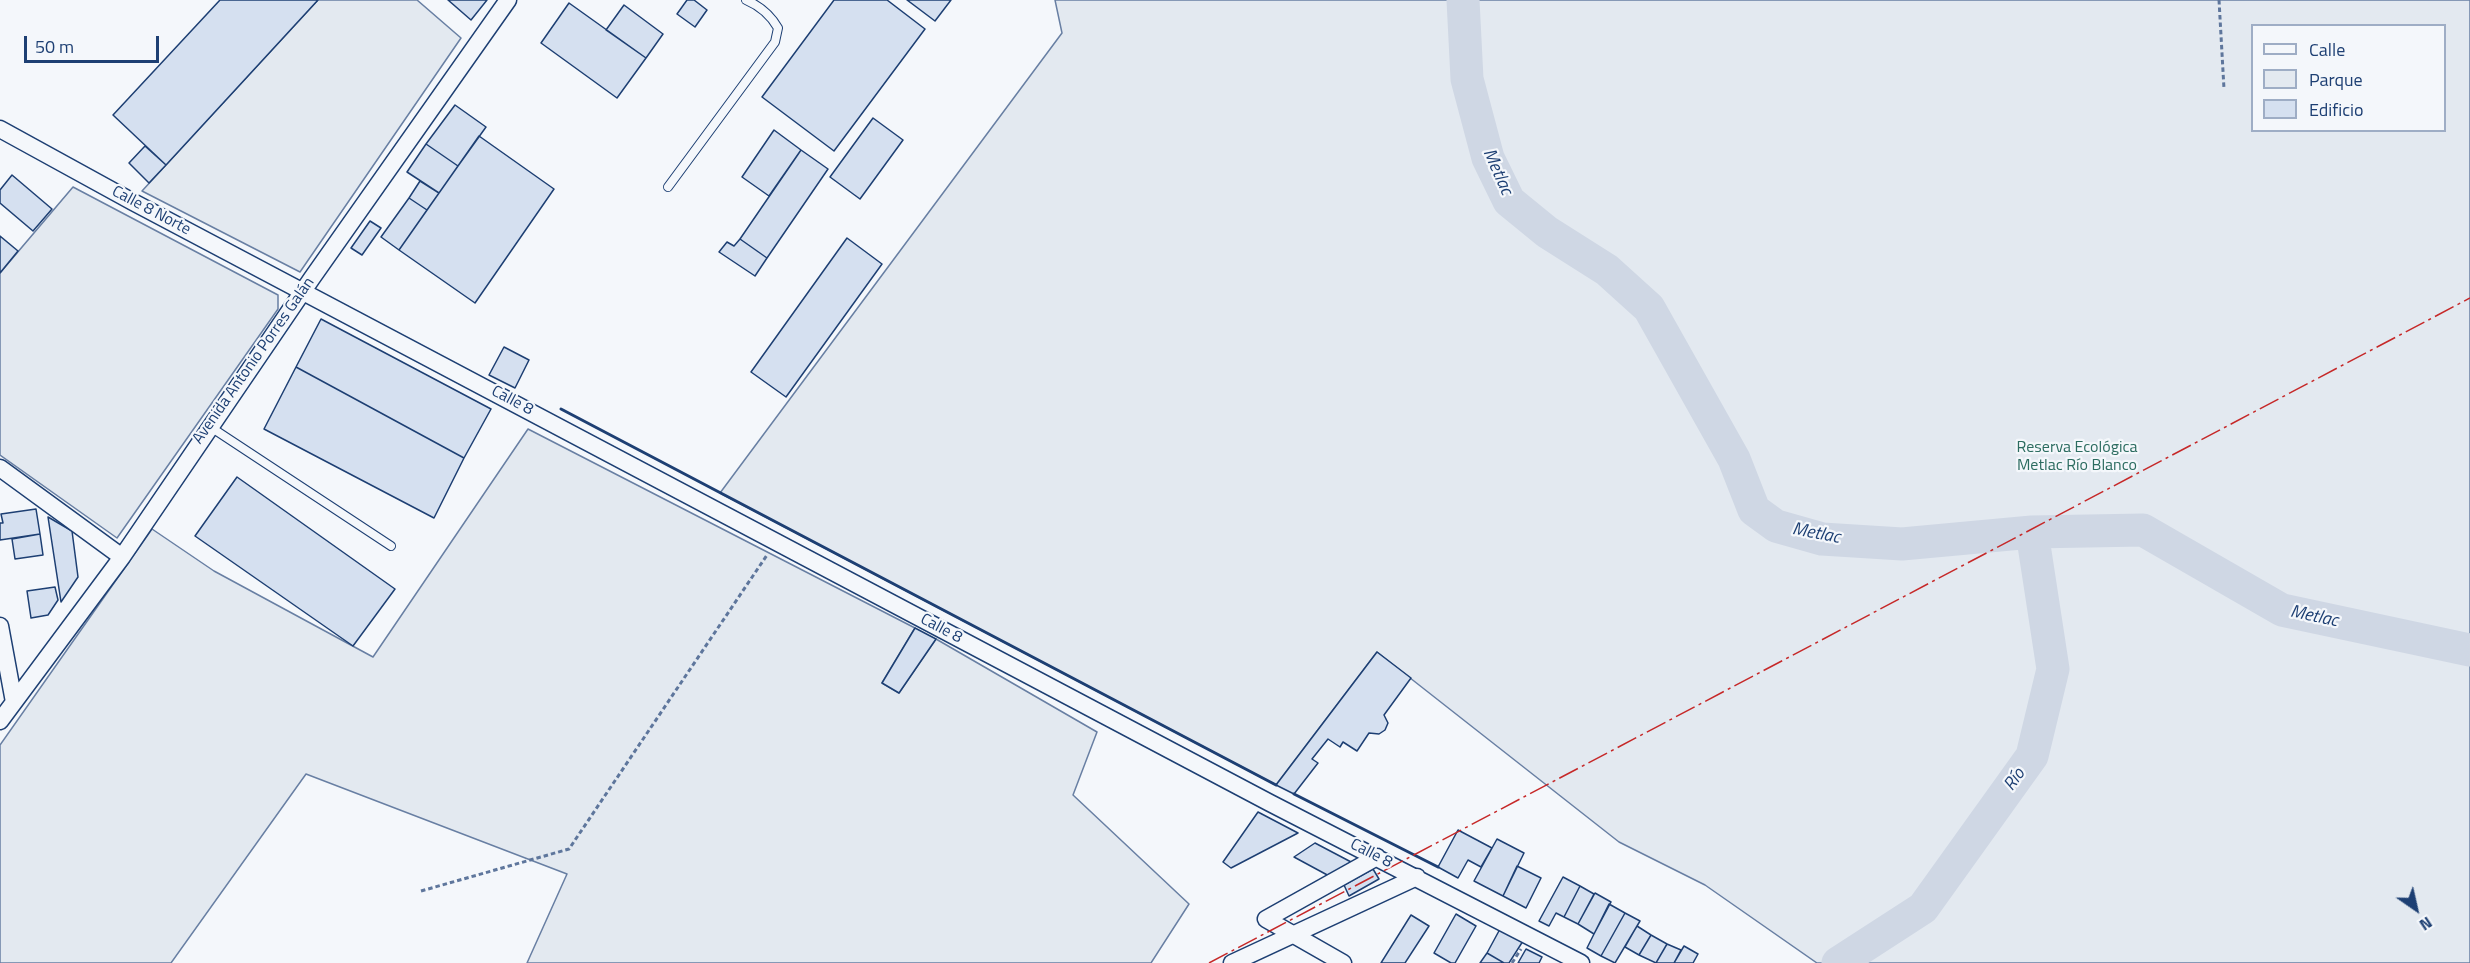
<!DOCTYPE html>
<meta charset="utf-8">
<style>
body{margin:0}
#map{position:relative;width:2470px;height:963px;overflow:hidden;background:#f4f7fb;font-family:"Titillium Web",sans-serif}
canvas{display:block}
.legend{position:absolute;left:2251px;top:24px;width:195px;height:108px;box-sizing:border-box;background:#f4f7fb;border:2px solid #9eadc5;margin:0;padding:8px 10px;list-style:none;font-size:18px;color:#1d3f73}
.legend li{display:flex;align-items:center;gap:12px;height:30px}
.legend b{width:30px;border:2px solid #9eadc5}
.north{position:absolute;left:2386px;top:879px;width:60px;height:60px;-webkit-text-stroke:4px #f4f7fb;paint-order:stroke;rotate:146deg;font-size:16px;font-weight:700;line-height:24px;text-align:center;color:#1d3f73}
.north::after{content:'';display:block;margin:auto;width:21px;height:27px;background:#1d3f73;clip-path:polygon(50% 0,100% 100%,50% 72%,0 100%)}
.scale{position:absolute;left:24px;top:36px;width:135px;height:27px;box-sizing:border-box;border:3px solid #1d3f73;border-top:0;padding-left:8px;font-size:18px;line-height:21px;white-space:nowrap;color:#1d3f73;-webkit-text-stroke:4px #f4f7fb;paint-order:stroke}
</style>
<div id="map">
<canvas width="2470" height="963"></canvas>
<ul class="legend">
<li><b style="height:8px;background:#f4f7fb"></b>Calle</li>
<li><b style="height:16px;background:#e3e9f0"></b>Parque</li>
<li><b style="height:16px;background:#d5e0f0"></b>Edificio</li>
</ul>
<div class="north">N</div>
<div class="scale">50 m</div>
</div>
<script>
const context = document.querySelector('canvas').getContext('2d');
context.lineJoin = 'round';
function fillPath(path, color) {
  context.fillStyle = color;
  context.fill(path, 'evenodd');
}
function trace(path, color, width, dash) {
  context.strokeStyle = color;
  context.lineWidth = width;
  context.lineCap = dash ? 'butt' : 'round';
  context.setLineDash(dash || []);
  context.stroke(path);
}
function drawText(font, color, halo, rows, align = 'center') {
  context.font = font + ' "Titillium Web",sans-serif';
  context.lineWidth = 4.5;
  context.setLineDash([]);
  context.textBaseline = 'middle';
  context.strokeStyle = halo;
  context.fillStyle = color;
  for (const [text, x, y, turn = 0] of rows) {
    context.save();
    context.translate(x, y);
    context.rotate((+turn || 0) * Math.PI / 180);
    context.textAlign = isNaN(turn) ? turn : align;
    if (halo) context.strokeText(text, 0, 0);
    context.fillText(text, 0, 0);
    context.restore();
  }
}
const green = new Path2D(`
 M318,0H417L461,38L300,272L142,191Z
 M1055,0H2470V963H1817L1705,885L1619,842L1377,652L1276,785L720,493L1062,33ZM2252,26H2444V130H2252Z
 M73,187L278,295V309L117,538L0,455V273Z
 M528,429L915,628L882,683L899,693L936,639L1097,732L1073,795L1189,904L1151,963H527L567,874L306,774L171,963H0V745L152,529L214,571L373,657Z`);
fillPath(green, '#e3e9f0');
trace(green, '#687fa3', 1.5);
trace(new Path2D(`
 M1463,0L1467,79L1488,158L1509,201L1547,232L1607,270L1649,308L1734,459L1754,510L1776,526L1822,539L1902,544L2032,532L2143,530L2282,610L2470,650
 M1838,963L1923,908L2032,756L2053,669L2032,532`), '#cfd7e4', 33);
const building = new Path2D(`
 M220,0H318L166,165L113,115Z
 M448,0H487L471,20Z
 M687,0H694L707,10L695,27L677,14Z
 M834,0H887L925,29L834,151L762,97Z
 M907,0H951L935,21Z
 M569,3L646,58L617,98L541,43Z
 M624,5L663,34L646,58L606,30Z
 M455,105L486,127L458,166L426,144Z
 M873,118L903,140L860,199L830,177Z
 M774,130L801,150L769,196L742,177Z
 M479,136L554,189L475,303L399,250Z
 M426,144L458,166L439,193L407,172Z
 M145,146L166,165L149,183L129,163Z
 M801,150L828,169L767,258L740,239Z
 M12,175L52,209L33,231L0,203V190Z
 M420,181L439,193L427,210L409,198Z
 M409,198L427,210L399,250L381,237Z
 M370,221L381,228L362,255L351,248Z
 M0,236L18,251L0,273Z
 M847,238L882,264L786,397L751,372Z
 M740,239L767,258L755,276L719,252L727,242L734,246Z
 M321,319L491,409L464,458L296,367Z
 M504,347L529,360L515,388L489,375Z
 M296,367L464,458L434,518L264,429Z
 M237,477L395,589L353,646L195,536Z
 M36,509L40,534L0,540V523H3L1,514Z
 M48,517L72,531L78,577L61,602Z
 M40,534L43,555L15,559L12,539Z
 M55,587L58,600L48,615L31,618L27,591Z
 M915,628L936,639L899,693L882,683Z
 M1377,652L1411,678L1384,715L1388,723L1385,730L1379,734L1369,733L1357,751L1343,742L1340,747L1328,739L1312,759L1318,763L1294,794L1276,785Z
 M1258,812L1298,833L1231,868L1223,862Z
 M1458,830L1492,848L1481,867L1468,860L1458,878L1438,867Z
 M1497,839L1524,853L1503,896L1474,881Z
 M1315,843L1353,863L1331,877L1294,857Z
 M1517,866L1541,878L1526,908L1503,896Z
 M1373,869L1379,879L1349,896L1344,885Z
 M1563,877L1580,886L1564,917L1556,913L1549,926L1539,921Z
 M1580,886L1594,894L1578,924L1564,917Z
 M1595,893L1611,902L1594,934L1578,924Z
 M1609,904L1625,913L1601,956L1587,948Z
 M1625,913L1640,921L1615,963L1601,956Z
 M1456,914L1476,926L1455,963H1451L1434,953Z
 M1411,915L1429,926L1405,963H1381Z
 M1637,926L1651,935L1639,955L1625,947Z
 M1500,929L1523,941L1509,963H1504L1487,953Z
 M1651,935L1667,944L1656,963L1639,955Z
 M1667,944L1681,950L1674,963H1656Z
 M1684,946L1698,954L1693,963H1674Z
 M1526,949L1542,957L1539,963H1518Z
 M1487,953L1504,963H1480Z`);
fillPath(building, '#d5e0f0');
trace(building, '#1d3f73', 1.5);
const service = new Path2D(`
 M668,187L775,42L778,28C770,14 760,6 746,0
 M209,426L391,546`);
const minor = new Path2D(`
 M0,129L133,202L1270,803L1581,963
 M0,468L122,557
 M0,626L14,702
 M0,721L122,557L312,278L508,0
 M1232,963L1417,877
 M1343,963L1266,919L1377,857`);
trace(service, '#1d3f73', 10);
trace(minor, '#1d3f73', 19);
trace(new Path2D(`
 M2219,0L2224,89
 M421,891L569,849L767,555
 M1512,963L1521,949`), '#5e769c', 3, [4.5, 3]);
trace(service, '#f4f7fb', 8);
trace(minor, '#f4f7fb', 16);
trace(new Path2D(`
 M561,409L1276,785
 M1294,794L1438,867`), '#1d3f73', 3);
trace(new Path2D(`
 M1209,963L2470,298`), '#c62828', 1.5, [21, 4.5, 3, 4.5]);
drawText('16px', '#1d3f73', '#f4f7fb', [
 ["Calle 8 Norte",151,211,28],
 ["Avenida Antonio Porres Galán",254,361,-55],
 ["Calle 8",512,401,28],
 ["Calle 8",941,629,28],
 ["Calle 8",1371,854,27]
]);
drawText('16px', '#2c6c60', '#f4f7fb', [
 ["Reserva Ecológica",2077,448],
 ["Metlac Río Blanco",2077,466]
]);
drawText('italic 18px', '#1d3f73', '#f4f7fb', [
 ["Metlac",1497,172,66],
 ["Metlac",1816,534,11],
 ["Metlac",2314,617,12],
 ["Río",2015,780,-54]
]);
</script>
